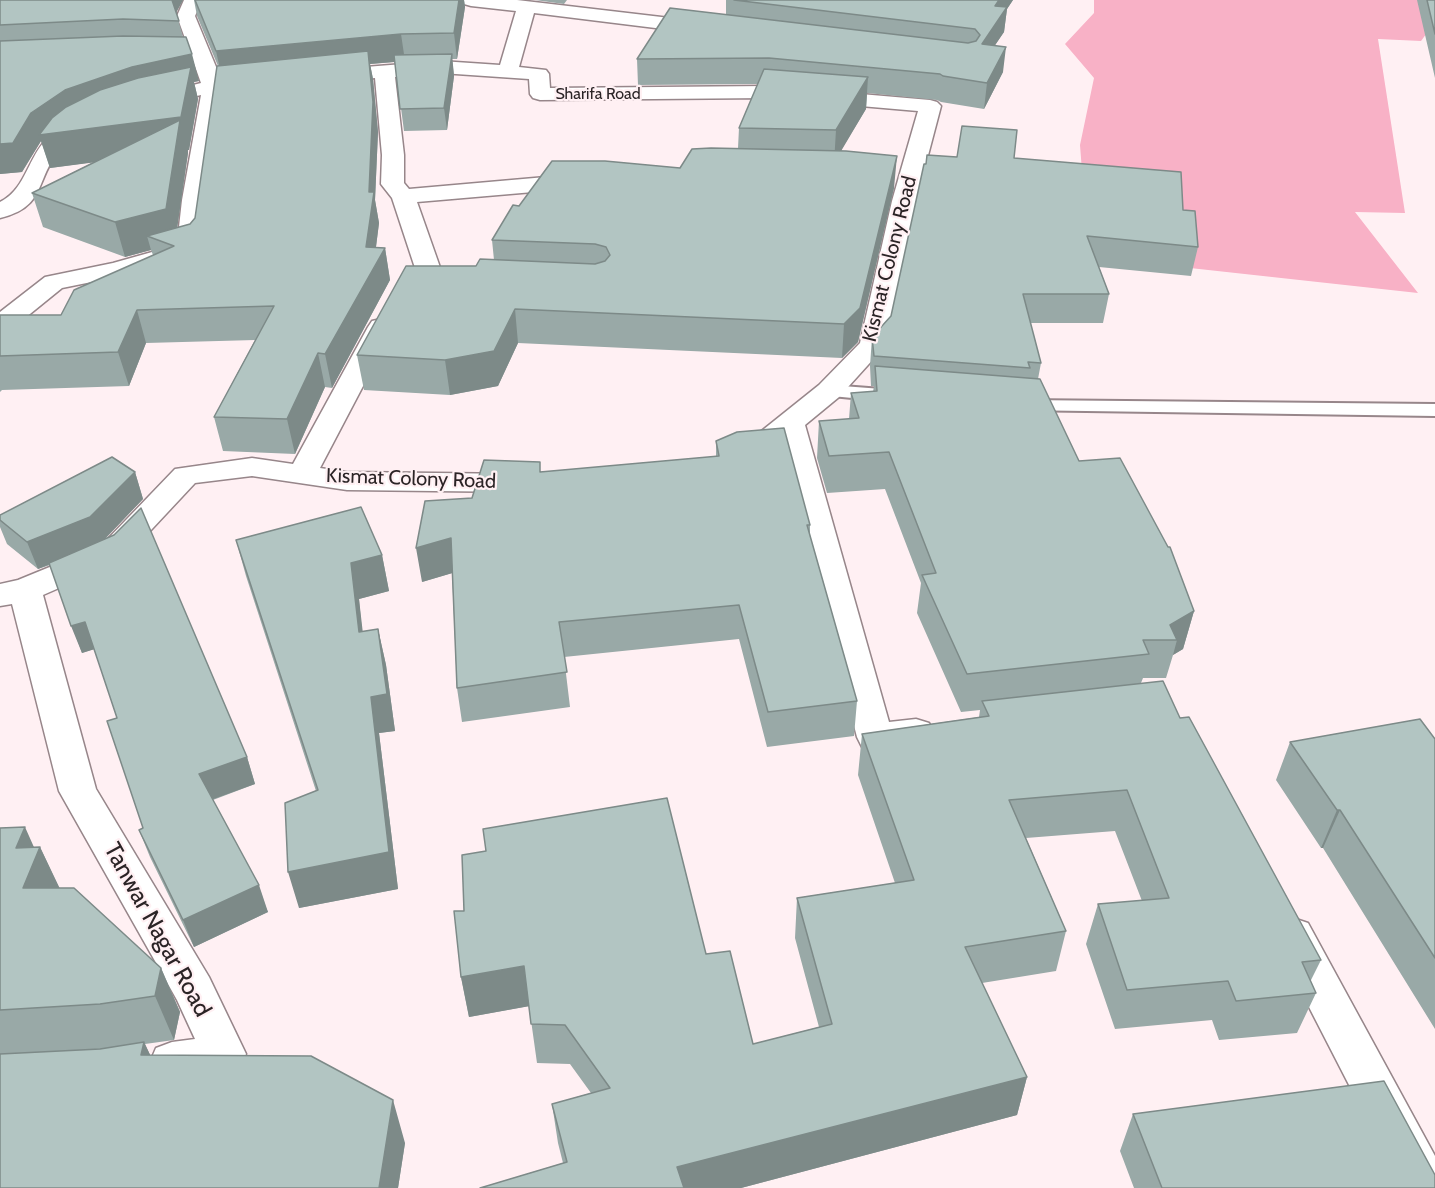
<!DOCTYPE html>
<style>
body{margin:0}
canvas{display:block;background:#fff0f3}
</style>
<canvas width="1435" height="1188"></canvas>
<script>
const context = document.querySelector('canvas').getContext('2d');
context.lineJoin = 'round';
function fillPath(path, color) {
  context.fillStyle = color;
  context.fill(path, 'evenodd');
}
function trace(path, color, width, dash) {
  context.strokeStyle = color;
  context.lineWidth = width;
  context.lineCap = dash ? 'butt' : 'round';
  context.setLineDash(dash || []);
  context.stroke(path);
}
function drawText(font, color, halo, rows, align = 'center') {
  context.font = font + ' Cabin,sans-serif';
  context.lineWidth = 4.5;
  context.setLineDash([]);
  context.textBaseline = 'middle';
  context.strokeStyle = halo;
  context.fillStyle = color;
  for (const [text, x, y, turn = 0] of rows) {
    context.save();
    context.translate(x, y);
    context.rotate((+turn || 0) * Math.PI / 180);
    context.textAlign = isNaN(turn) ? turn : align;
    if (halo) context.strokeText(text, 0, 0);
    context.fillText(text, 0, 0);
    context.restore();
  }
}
fillPath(new Path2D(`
 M1094,0H1435V22L1421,41L1378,39L1405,213L1355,212L1418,293L1190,268L1082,171L1080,145L1094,78L1065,44L1094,13Z`), '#f8b1c6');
const lane = new Path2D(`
 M829,385L882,389L889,391L892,395L889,399L882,401L822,395L819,391L822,387Z
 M1023,400L1435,404V416L1016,410L1013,406L1016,402Z`);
const street = new Path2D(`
 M184,0H202L195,16L221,79L257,76L264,78L267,82L264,86L222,91L206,200L201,249L198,254L126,275L62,288L9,331L0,333V312L45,277L113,263L177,245L182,200L201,95L152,107L145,105L142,101L145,97L201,83L177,16Z
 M462,0H517L704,22L711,24L714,28L711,32L704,34L534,13L519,67L546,70L549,74L550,88L768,86L930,100L937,102L941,106L916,201L886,345L839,397L805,425L889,722L916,719L929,723L934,732L929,741L875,751L862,747L857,737L781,444L744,458L734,455L729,449L734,443L759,433L819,385L860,343L892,201L918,111L768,98L540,100L533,98L530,94L529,79L441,73L395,77L404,155V183L409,189L580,174L588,176L591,181L588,186L580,188L417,202L442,273L472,277L476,282L472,287C457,291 438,289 423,285L419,280L392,198L381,184L382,155L375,78L327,82L320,80L317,76L320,72L327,70L441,61L500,65L516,11L471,6L464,4Z
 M81,120L89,121L92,126C84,137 68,141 59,151C35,179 47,207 0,218V202C36,184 24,134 81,120Z
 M381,319L390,321L394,327L320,468L347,472L522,474L533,476L537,483L533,490L522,492L347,490L252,476L195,483L123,560L43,595L96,789L209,977L246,1054L240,1068C214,1077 182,1086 156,1076L150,1062L156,1048L172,1042L195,1039L177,1000L59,791L12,604L0,606V584L18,580L101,546L175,469L252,458L293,464L368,327L372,321Z
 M1293,918L1308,923L1435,1156V1188H1402L1272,935L1278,923Z`);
trace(lane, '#97868a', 4);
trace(street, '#97868a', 3);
fillPath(lane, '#fff');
fillPath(street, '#fff');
fillPath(new Path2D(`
 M0,0H183L176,12L183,37L199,81L194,82L198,99L189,150H188V153L177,228L190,224L195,218L218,66L197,16L194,0H464L465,7L457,59H452L454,76L447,130L404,131L395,62L370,64L373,79L378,132L375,200L379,223L376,247L385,248L390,280L332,388L325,387L295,454L223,451L214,417L255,340L146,343L129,386L2,390L0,392V315H61L153,255L151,250L125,257L43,227L32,193L94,162L50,168L41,141L22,172L0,174Z
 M535,0H567L564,4Z
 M726,0H1013L1007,9L1004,32L995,45L1003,72L984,109L941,102L937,100L867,93L866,109L841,150L894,188L858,342L842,358L518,343L498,386L450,395L364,390L357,355L476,266L494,260L492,240L519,206L680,168L738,148L739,128L758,84L638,85L637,59L726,14Z
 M1417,0H1435V78Z
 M957,157L1014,158L1183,210L1198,247L1191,276L1099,267L1109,294L1103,323H1030L1041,363L1038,379L1079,461L1194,611L1183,649L1173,655L1166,678H1143L1141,683L1180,718L1321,960L1310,982L1316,993L1297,1033L1219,1040L1212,1020L1115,1029L1086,944L1098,904L1142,901L1115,831L1026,838L1066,931L1056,971L982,983L1027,1077L1017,1115L741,1188H480L563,1163L558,1143L552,1104L591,1093L570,1064L537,1063L529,1006L469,1017L461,977L706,954L753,1044L819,1027L795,938L797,898L895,883L858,775L862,734L979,717L980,710L961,712L917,613L921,583L885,489L827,493L817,458L819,421L849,419L851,393L873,392L874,386H871L870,366L872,337L891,316L926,164Z
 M716,441L810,525V535L857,701L854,736L767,747L739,639L564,657L570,707L462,722L457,688L452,573L422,582L541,472L716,457Z
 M135,472L143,499L104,540L247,757L255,784L213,800L268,912L194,947L150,857L139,830L143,828L117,718L94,649L82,653L50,565L38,569L7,544L0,527V515Z
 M236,540L382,555L389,591L359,599L362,632L378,629L386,665L395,731L379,733L398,889L299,908L316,791L246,576Z
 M1435,739V1029L1323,848H1321L1276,780L1290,742Z
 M0,828L34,847H40L59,888L161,968L180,1012L174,1040L145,1044L150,1055L405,1143L398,1188H0Z
 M1133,1114L1435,1188H1134L1120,1151Z`), '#99a9a7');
fillPath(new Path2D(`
 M171,0H183L175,15Z
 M459,0H464L465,7L457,59L454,33Z
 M999,0H1013L1007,9L1004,32L979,69L982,44L995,6Z
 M401,34L405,61L370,64L373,79L378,132L375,200L379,223L373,270L385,248L390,280L332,388L325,354L222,78L216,51Z
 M1006,47L1003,72L984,109L987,83Z
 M192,54L199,81L194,82L198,99L189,150H188V153L175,243L147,236L151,250L125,257L115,222L175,152L50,168L41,141L22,172L0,174V144L31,113L65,90L132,67Z
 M452,54L454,76L447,130L444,108Z
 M868,77L866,109L834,163L836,130Z
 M897,156L894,188L858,342L842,358L844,324Z
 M515,309L518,343L498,386L450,395L445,360Z
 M137,310L146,343L129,386L118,352Z
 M318,353L325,387L295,454L287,419Z
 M135,472L143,499L100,544L38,569L27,542Z
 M451,538L456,572L422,582L416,548Z
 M382,555L389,591L359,599L367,669L359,632L351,563Z
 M1194,611L1183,649L1173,655L1177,640L1170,625Z
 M85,622L95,649L82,653L71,626Z
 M378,629L386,665L395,731L379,733L398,889L299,908L288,872L371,697Z
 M247,757L255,784L208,801L199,774Z
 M1337,810H1340L1323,848H1321Z
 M25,827L37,854L40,847L62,893L23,888L16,848Z
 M259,885L268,912L194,947L183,920Z
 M524,966L530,1006L469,1017L461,977Z
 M161,968L180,1012L174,1040L155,996Z
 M144,1042L165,1086L141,1055Z
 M1027,1077L1017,1115L741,1188H678L677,1167Z
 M393,1100L405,1143L398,1188H379Z`), '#7d8a88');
const building = new Path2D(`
 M0,0H172L179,21L123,19L0,25Z
 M195,0H459L454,33L401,34L216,51Z
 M734,0H999L995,6L1007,7L982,44L1006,47L987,83L943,76L940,74L769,58L637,59L670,8L968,43L976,41L980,35L975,29Z
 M1427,0H1435V34Z
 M123,36L186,37L192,54L132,67L65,90L31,113L13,143L0,144V41Z
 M368,51L373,102L369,192H374L366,247L385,248L325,354L318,353L287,419L214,417L274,306L137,310L118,352L0,356V315H61L74,290L174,246L147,236L190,224L195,218L217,66Z
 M452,54L444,108L400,109L394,55Z
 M191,67L181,117L39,135L52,118L66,107L100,90L138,78Z
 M764,69L868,77L836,130L739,128Z
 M180,120L166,209L115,222L32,193Z
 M962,126L1017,130L1014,158L1181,172L1183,210L1195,211L1198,247L1087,236L1109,294H1023L1041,363L1028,362L1030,368L874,356L872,337L891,316L924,164H926L927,155L957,157Z
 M711,148L846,151L897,156L860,308L844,324L515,309L494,351L445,360L357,355L406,266H476L480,259L595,264L605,261L610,255L606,247L595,244L492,240L513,205L519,206L552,161H605L680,168L692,149Z
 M875,366L1040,379L1079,461L1120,458L1168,547H1170L1194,611L1170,625L1177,640H1143L1149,654L967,674L922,575L936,573L889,452L829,456L819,421L859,418L851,393L877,391Z
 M784,428L810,525H807L857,701L768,712L739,605L559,622L567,672L457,688L451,538L416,548L425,501L472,498L484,460L540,462V472L719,456L716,441L737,432Z
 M112,457L135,472L90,517L27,542L0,520V515Z
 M361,507L382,555L351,563L359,632L378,629L387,694L371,697L389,852L288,872L285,803L318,790L236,540Z
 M141,508L247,757L199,774L259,885L183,920L139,830L143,828L107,721L117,718L85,622L71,626L49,563L114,535Z
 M1163,681L1180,718L1189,717L1321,960L1302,962L1316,993L1236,1001L1228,981L1127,990L1098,904L1169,898L1127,790L1009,800L1066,931L965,947L1027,1077L677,1167L684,1188H480L567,1162L552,1104L610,1088L565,1025L531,1024L524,966L461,977L454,911H464L462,855L486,851L483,829L667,798L706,954L730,951L753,1044L832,1024L797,898L914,880L862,734L989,716L982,701Z
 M1420,719L1435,739V958L1340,810H1337L1290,742Z
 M25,827L16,848L40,847L23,888H74L161,968L155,996L100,1004L0,1010V828Z
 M144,1042L141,1055L311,1056L393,1100L379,1188H0V1054L100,1049Z
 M1384,1081L1435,1175V1188H1162L1133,1114Z`);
fillPath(building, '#b2c5c2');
trace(building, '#7d8a88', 1.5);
drawText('16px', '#2b2426', '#fff0f3', [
 ["Sharifa Road",598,94]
]);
drawText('20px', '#2b2426', '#fff0f3', [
 ["Kismat Colony Road",890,259,-76],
 ["Kismat Colony Road",411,479,2]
]);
drawText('24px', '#2b2426', '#fff0f3', [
 ["Tanwar Nagar Road",157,930,61]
]);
</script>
